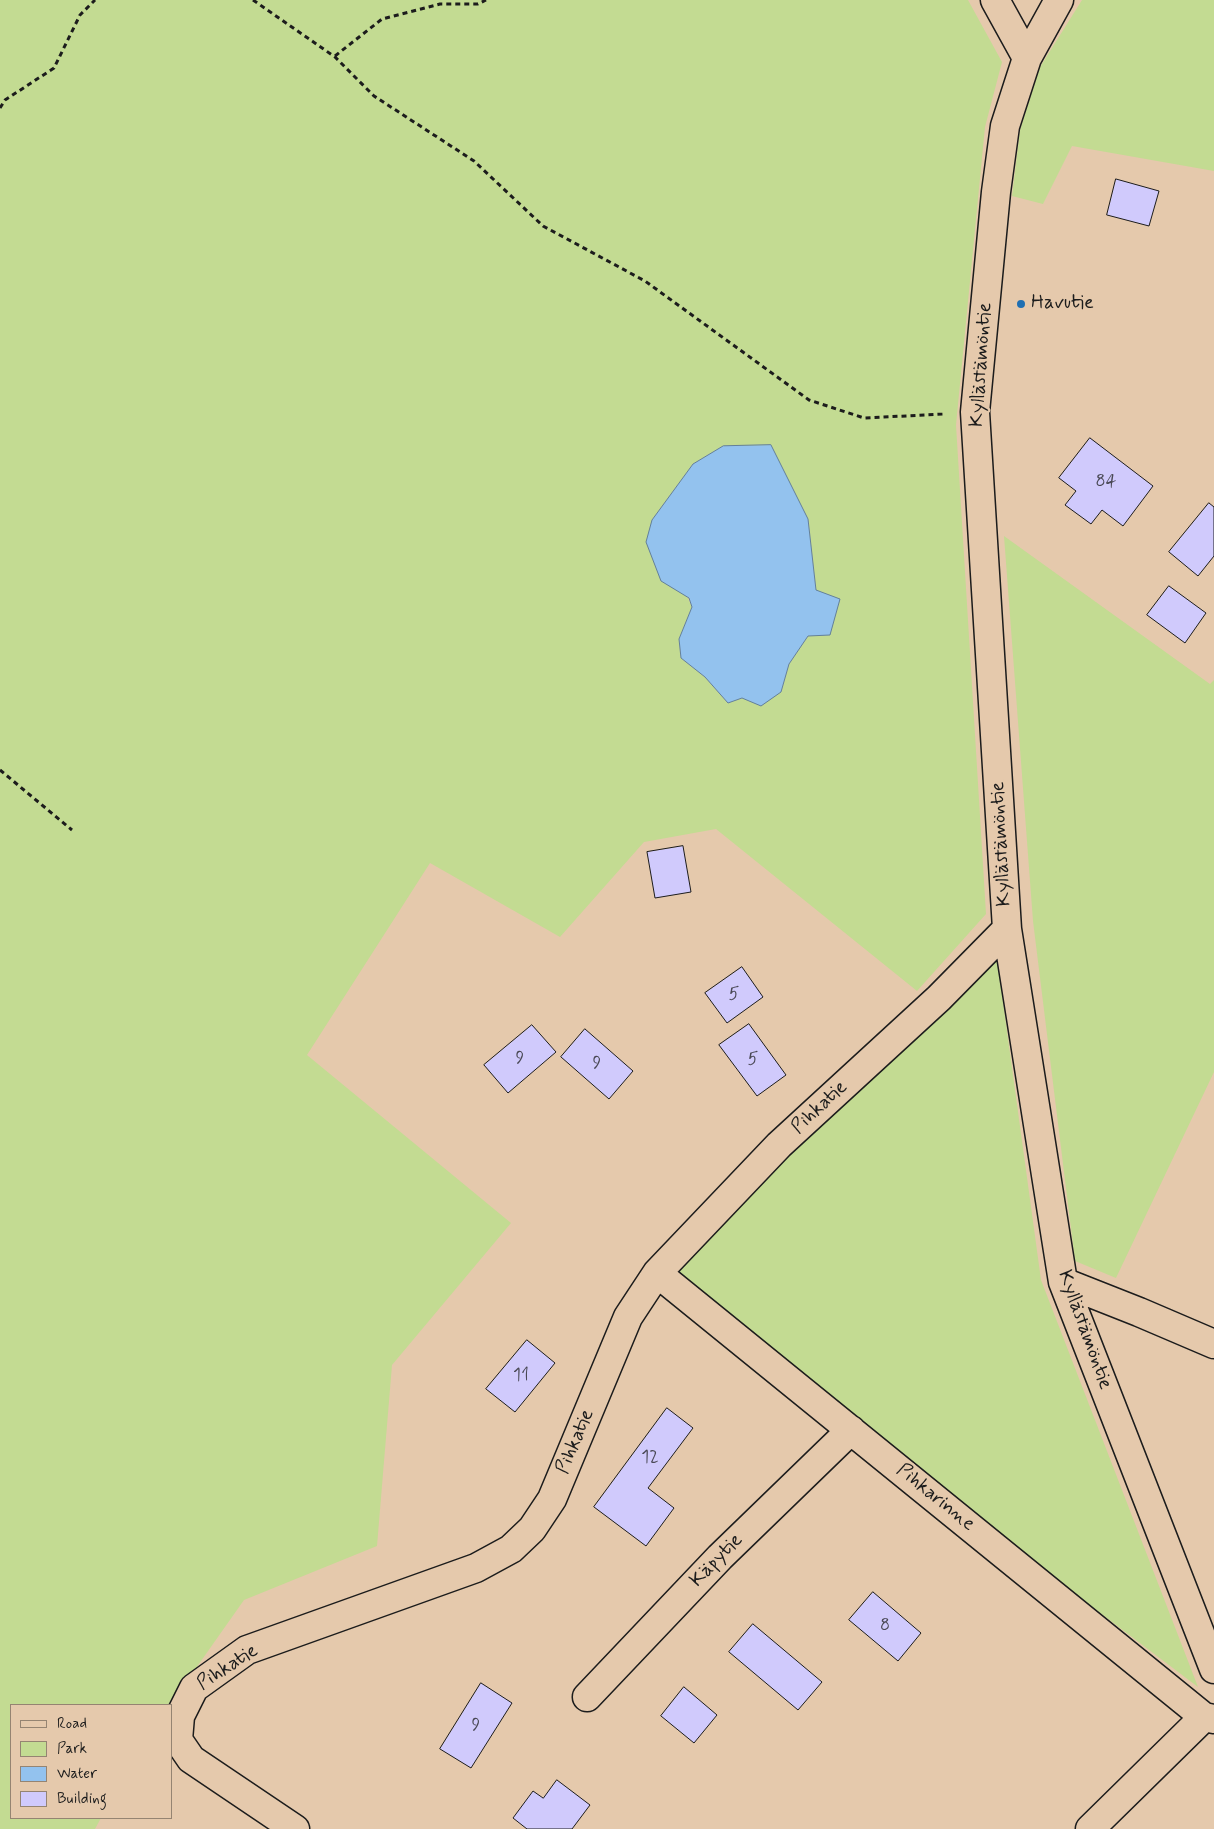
<!DOCTYPE html>
<meta charset="utf-8">
<style>
body{margin:0}
#map{position:relative;width:1214px;height:1829px;overflow:hidden;background:#e5c9ac;font-family:Mynerve,sans-serif}
canvas{display:block}
.legend{position:absolute;left:10px;top:1704px;width:162px;height:115px;box-sizing:border-box;background:#e5c9ac;border:1px solid #958472;margin:0;padding:6px 9px;list-style:none;font-size:15px;color:#1c1c1c}
.legend li{display:flex;align-items:center;gap:10px;height:25px}
.legend b{width:25px;border:1px solid #958472}
</style>
<div id="map">
<canvas width="1214" height="1829"></canvas>
<ul class="legend">
<li><b style="height:6px;background:#e5c9ac"></b>Road</li>
<li><b style="height:14px;background:#c3db92"></b>Park</li>
<li><b style="height:14px;background:#93c2ee"></b>Water</li>
<li><b style="height:14px;background:#d0cafc"></b>Building</li>
</ul>
</div>
<script>
const context = document.querySelector('canvas').getContext('2d');
context.lineJoin = 'round';
function fillPath(path, color) {
  context.fillStyle = color;
  context.fill(path, 'evenodd');
}
function trace(path, color, width, dash) {
  context.strokeStyle = color;
  context.lineWidth = width;
  context.lineCap = dash ? 'butt' : 'round';
  context.setLineDash(dash || []);
  context.stroke(path);
}
function drawText(font, color, halo, rows, align = 'center') {
  context.font = font + ' Mynerve,sans-serif';
  context.lineWidth = 4.5;
  context.setLineDash([]);
  context.textBaseline = 'middle';
  context.strokeStyle = halo;
  context.fillStyle = color;
  for (const [text, x, y, turn = 0] of rows) {
    context.save();
    context.translate(x, y);
    context.rotate((+turn || 0) * Math.PI / 180);
    context.textAlign = isNaN(turn) ? turn : align;
    if (halo) context.strokeText(text, 0, 0);
    context.fillText(text, 0, 0);
    context.restore();
  }
}
fillPath(new Path2D(`
 M0,0H968L1002,62L985,127L956,425L986,914L917,991L716,829L644,842L560,937L430,863L307,1055L511,1223L392,1365L377,1546L244,1600L170,1705H11V1818H101L95,1829H0ZM723,446L808,519L816,591L808,636L789,664L781,692L742,698L728,703L705,677L681,658L679,639L692,607L652,520L693,464Z
 M1082,0H1214V171L1072,146L1043,204L1012,196L1020,130L1040,67Z
 M1004,536L1210,684L1214,680V1072L1116,1278L1075,1261L1033,921Z
 M997,958L1041,1280L1198,1687L944,1495L670,1272L784,1155Z`), '#c3db92');
const water = new Path2D(`
 M771,445L808,519L816,590L840,599L830,635L808,636L789,664L781,692L761,706L742,698L728,703L705,677L681,658L679,639L692,607L689,598L661,581L646,542L652,520L693,464L723,446Z`);
fillPath(water, '#93c2ee');
trace(water, '#63809a', 1);
const building = new Path2D(`
 M1116,179L1159,191L1149,226L1107,215Z
 M1090,438L1153,486L1123,526L1102,510L1091,524L1065,505L1076,491L1059,478Z
 M1209,503L1214,507V556L1198,576L1169,552Z
 M1169,586L1206,613L1185,643L1147,615Z
 M683,846L691,892L655,898L647,852Z
 M742,967L763,997L727,1023L705,993Z
 M749,1024L786,1075L757,1096L719,1045Z
 M532,1025L556,1052L508,1093L484,1065Z
 M585,1029L633,1071L609,1099L561,1057Z
 M527,1340L555,1363L515,1412L486,1389Z
 M667,1408L693,1428L648,1488L674,1508L646,1546L594,1507Z
 M873,1592L921,1633L898,1661L849,1620Z
 M753,1624L822,1682L798,1710L729,1652Z
 M481,1683L512,1703L471,1768L440,1749Z
 M684,1687L717,1715L694,1743L661,1716Z
 M557,1780L590,1805L572,1829H527L513,1818L533,1791L543,1798Z`);
fillPath(building, '#d0cafc');
trace(building, '#1c1c1c', 1);
const minor = new Path2D(`
 M995,0L1027,58
 M1059,0L1027,58L1005,126L996,192L975,412L1007,929L1063,1282L1214,1669
 M657,1273L1204,1717L1214,1719
 M1063,1282L1139,1312L1214,1344
 M587,1697L720,1557L851,1430
 M295,1829L191,1759L178,1740L180,1716L194,1688L247,1650L476,1568L511,1549L532,1529L552,1499L628,1317L657,1273L779,1145L939,998L1007,929
 M1090,1829L1204,1717`);
trace(minor, '#1c1c1c', 31);
trace(new Path2D(`
 M253,0L335,57L374,96L474,161L543,226L645,281L809,400L864,418L945,414
 M335,56L382,19L440,4H478L486,0
 M0,108L5,100L54,68L80,15L95,0
 M0,770L72,830`), '#1c1c1c', 3, [5, 4]);
trace(minor, '#e5c9ac', 28);
for (const [x, y, r, color] of [
 [1021,304,5,"#1f6fb2"]
]) {
  const dot = new Path2D();
  dot.arc(x, y, r, 0, 2 * Math.PI);
  context.fillStyle = color;
  context.fill(dot);
  trace(dot, '#e5c9ac', 2);
}
drawText('18px', '#494854', null, [
 ["84",1106,482],
 ["5",734,995],
 ["9",520,1059],
 ["5",753,1060],
 ["9",597,1064],
 ["11",521,1376],
 ["12",650,1458],
 ["8",885,1626],
 ["9",476,1726]
]);
drawText('20px', '#1c1c1c', '#e5c9ac', [
 ["Havutie",1031,304]
], 'left');
drawText('20px', '#1c1c1c', '#e5c9ac', [
 ["Kyllästämöntie",982,365,-86],
 ["Kyllästämöntie",1002,844,-93],
 ["Pihkatie",820,1108,-43],
 ["Kyllästämöntie",1084,1330,70],
 ["Pihkatie",576,1442,-67],
 ["Pihkarinne",935,1498,39],
 ["Käpytie",717,1561,-46],
 ["Pihkatie",228,1668,-33]
]);
</script>
